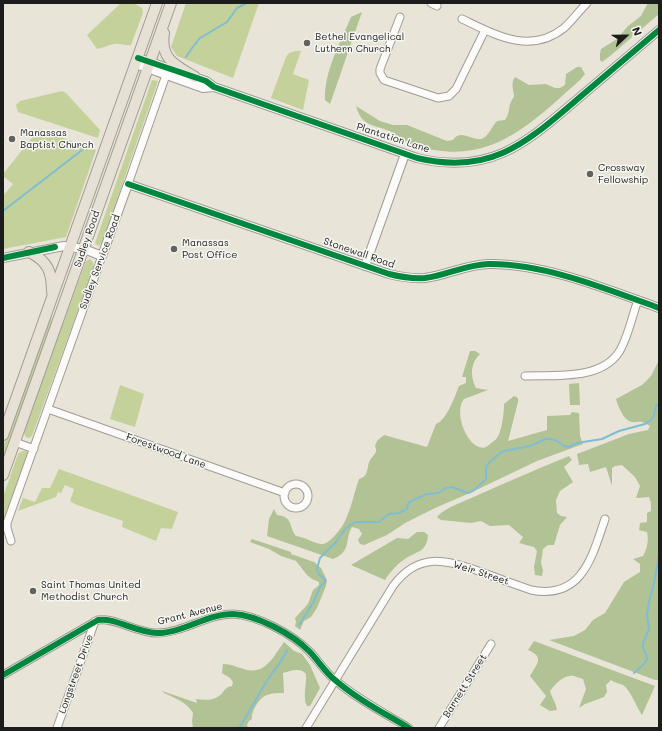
<!DOCTYPE html>
<style>
body{margin:0}
#map{position:relative;width:662px;height:731px;overflow:hidden;background:#e9e4d8;font-family:Mali,sans-serif}
canvas{display:block}
.frame{position:absolute;inset:0;border:4px solid #1c1c1c;pointer-events:none}
.north{position:absolute;left:606px;top:16px;width:40px;height:40px;-webkit-text-stroke:3px #f6f6f2;paint-order:stroke;rotate:68deg;font-size:11px;font-weight:700;line-height:16px;text-align:center;color:#1c1c1c}
.north::after{content:'';display:block;margin:auto;width:14px;height:18px;background:#1c1c1c;clip-path:polygon(50% 0,100% 100%,50% 72%,0 100%)}
</style>
<div id="map">
<canvas width="662" height="731"></canvas>
<div class="frame"></div>
<div class="north">N</div>
</div>
<script>
const context = document.querySelector('canvas').getContext('2d');
context.lineJoin = 'round';
function fillPath(path, color) {
  context.fillStyle = color;
  context.fill(path, 'evenodd');
}
function trace(path, color, width, dash) {
  context.strokeStyle = color;
  context.lineWidth = width;
  context.lineCap = dash ? 'butt' : 'round';
  context.setLineDash(dash || []);
  context.stroke(path);
}
function drawText(font, color, halo, rows, align = 'center') {
  context.font = font + ' Mali,sans-serif';
  context.lineWidth = 3;
  context.setLineDash([]);
  context.textBaseline = 'middle';
  context.strokeStyle = halo;
  context.fillStyle = color;
  for (const [text, x, y, turn = 0] of rows) {
    context.save();
    context.translate(x, y);
    context.rotate((+turn || 0) * Math.PI / 180);
    context.textAlign = isNaN(turn) ? turn : align;
    if (halo) context.strokeText(text, 0, 0);
    context.fillText(text, 0, 0);
    context.restore();
  }
}
fillPath(new Path2D(`
 M121,3H134L142,8L143,13L131,45C125,46 120,43 114,44C108,45 103,48 97,49L87,35Z
 M186,3H259L233,78L177,56L171,47Z
 M296,51H301L293,74L309,80L303,110L271,98L286,57L289,53Z
 M152,80L158,81L102,243L98,246L95,243Z
 M62,91L66,93L100,130L98,138L18,112L16,105L20,101Z
 M39,129L96,150L66,237L3,249V196L13,184L3,176V174Z
 M90,259C94,262 94,264 93,269L32,436L29,438L26,437L23,432L86,261Z
 M52,309L51,327L3,464V447Z
 M120,385L144,394L135,427L110,419Z
 M22,451H26L28,454L27,457L3,523V497L18,454Z
 M59,469L178,512L172,529L161,528L156,541L122,527L123,521L77,505L70,501L74,489L65,485L61,493L58,492L56,497L18,511L23,498L35,502L42,488H50Z`), '#c4d19a');
fillPath(new Path2D(`
 M648,3H659V14L610,56L602,62L600,60V54L601,49L617,39L628,26L641,16Z
 M362,12L330,104L325,100C324,72 340,43 351,17Z
 M577,67H581L585,74L580,80C537,118 497,161 435,150C428,149 420,148 414,146C406,142 400,137 393,133C376,123 363,130 356,106L380,121L393,125H407L447,141L453,140C462,127 475,145 485,137C489,134 493,125 497,121L505,120C511,112 507,105 514,97C514,90 510,84 515,77L529,85L546,84L555,88H560L565,85L566,74Z
 M470,351H475L480,354C470,364 470,376 476,388L488,390L464,399C454,411 465,442 479,447C484,449 487,447 490,444C492,442 496,440 497,438C502,431 504,413 504,404L514,396L518,398V402L508,441L547,430V416L570,415L572,412L579,413L580,436L583,444L537,461L470,493L435,508L405,523L387,535L364,545L360,544L358,540L362,534L359,529L352,527C344,541 352,551 333,559L267,536L269,519L274,509L277,515C294,517 288,526 296,536C306,537 314,544 323,544C329,544 341,529 344,523C351,510 354,493 359,479C370,476 366,467 370,460C374,454 378,453 375,446L377,441L384,435L427,447L436,424C447,420 455,396 459,386L466,383V377H462Z
 M659,360V680H655L549,640L574,636L585,630L593,620L605,613L624,582L640,572V564L633,559L643,556C647,549 649,541 647,532L639,530L640,523L647,522V513L651,511V503L649,497L636,498L640,486L635,477L622,465L615,466L612,468V486L606,467L590,472L588,464L579,465L577,454L629,434L648,430L650,426C648,425 644,422 642,422C638,421 635,423 632,422C624,421 618,406 616,399L642,385L651,376Z
 M579,383L580,405H570L569,384Z
 M569,456L572,460L564,467L573,482L560,491L556,500L557,513L561,516L567,517L560,525L554,545H548L543,549L541,563L543,570L542,576L535,575L534,567L537,551L534,547L519,543L523,537L509,525L490,526L481,521L471,523L441,520L437,517C445,508 458,504 469,499C502,484 535,470 569,456Z
 M417,532H424L428,535C427,552 417,551 405,559C397,564 390,572 385,580L351,565L397,538L408,539Z
 M252,539L291,552V554L314,562L321,568L327,580L326,586L317,608L311,617L304,621L300,630L295,626L296,622L295,618L308,604L313,590L319,585V582L312,579L307,575L296,561L281,556L269,549L250,542Z
 M534,641L655,686L642,715C637,708 630,689 623,685C618,683 615,683 611,680L606,685L607,692L604,697L585,704L579,708L586,689L583,679C580,678 577,677 574,676C564,674 555,684 550,691C552,698 556,703 557,710L550,711L540,705L546,696L530,676C537,664 545,657 528,650Z
 M284,642L294,651L302,654L310,665L320,688L310,706H307C302,698 307,683 306,674C300,667 291,671 283,673L284,693C278,693 273,693 267,695C260,697 251,711 252,719L249,721L247,725L248,728H193L192,721L193,713C187,702 175,698 164,693L162,691L197,703L196,699C203,700 213,701 219,696C225,692 223,688 232,686L233,682L230,678L222,673L223,664C231,664 236,667 244,669C265,676 273,657 284,642Z`), '#b1c294');
trace(new Path2D(`
 M186,57L192,48L200,38L227,22L237,8L247,3
 M3,211L86,147
 M659,524V533
 M299,625L313,603L320,587L325,582L324,579L319,574L317,569L320,558L335,543L346,528L355,522H379L389,514L399,513L407,509L408,504L409,502L427,494L438,493L446,488L452,487L468,493L473,491L486,479V468L488,464L500,453L504,451L530,446L546,439H551L557,441L564,446L569,447L577,443L602,439L619,431L645,424L651,420L654,415L656,406L659,403
 M634,673L644,664L647,659L646,654L643,648V643L649,629L647,615L649,602L654,583L659,555
 M239,728C250,712 258,695 268,679C275,669 282,661 287,650`), '#7fbed2', 2);
const minor = new Path2D(`
 M431,3L437,6
 M400,17L380,69V73L384,80L438,98L449,96L456,89L485,30
 M462,19C496,35 530,55 564,28C572,21 579,11 587,3
 M128,184L166,75
 M525,376C555,375 601,380 619,352C628,338 632,316 638,300
 M48,409L285,493
 M15,442L34,449
 M284 496a12 12 0 1 1 24 0a12 12 0 1 1-24 0Z
 M11,541L7,528V523L102,256
 M3,675L98,620C114,617 137,633 157,633C183,633 207,614 233,614C257,615 292,634 309,651C318,660 325,672 335,680C357,699 384,713 409,728
 M57,728L95,621
 M306,728L393,586C418,552 446,559 481,572C497,578 514,584 531,590C582,600 592,557 605,519
 M439,728L491,644`);
const tertiary = new Path2D(`
 M138,58L206,81L214,87L417,158C492,176 527,142 580,97C606,75 633,52 659,30
 M136,64L203,88L214,87
 M3,258L64,246L84,249L102,256L128,184L389,274C401,277 413,279 425,278C447,275 465,265 488,264C543,263 607,289 659,308
 M365,266L405,154`);
const primary = new Path2D(`
 M164,33C160,59 175,65 195,77
 M29,252C48,261 52,272 52,292
 M3,435L157,3
 M3,475L171,3`);
trace(minor, '#9f9c95', 9);
trace(tertiary, '#9f9c95', 10);
trace(primary, '#9f9c95', 12);
trace(minor, '#fcfbf9', 7);
trace(tertiary, '#fcfbf9', 8);
trace(primary, '#e7e1d5', 10);
trace(new Path2D(`
 M138,58L206,81L214,87L417,158C492,176 527,142 580,97C606,75 633,52 659,30
 M128,184L389,274C401,277 413,279 425,278C447,275 465,265 488,264C543,263 607,289 659,308
 M3,258L55,247
 M3,675L98,620C114,617 137,633 157,633C183,633 207,614 233,614C257,615 292,634 309,651C318,660 325,672 335,680C357,699 384,713 409,728`), '#00873e', 6);
for (const [x, y, r, color] of [
 [307,43,4,"#64625e"],
 [12,139,4,"#64625e"],
 [590,174,4,"#64625e"],
 [174,249,4,"#64625e"],
 [33,591,4,"#64625e"]
]) {
  const dot = new Path2D();
  dot.arc(x, y, r, 0, 2 * Math.PI);
  context.fillStyle = color;
  context.fill(dot);
  trace(dot, '#f6f6f2', 1.5);
}
drawText('10px', '#1c1c1c', '#f6f6f2', [
 ["Bethel Evangelical",315,37],
 ["Luthern Church",315,49],
 ["Manassas",20,133],
 ["Baptist Church",20,145],
 ["Crossway",598,168],
 ["Fellowship",598,180],
 ["Manassas",182,243],
 ["Post Office",182,255],
 ["Saint Thomas United",41,585],
 ["Methodist Church",41,597]
], 'left');
drawText('10px', '#1c1c1c', '#f6f6f2', [
 ["Plantation Lane",393,138,18],
 ["Sudley Road",87,239,-71],
 ["Stonewall Road",359,253,19],
 ["Sudley Service Road",100,262,-70],
 ["Forestwood Lane",166,451,20],
 ["Weir Street",481,573,18],
 ["Grant Avenue",190,614,-14],
 ["Longstreet Drive",76,674,-70],
 ["Barnett Street",465,686,-58]
]);
</script>
